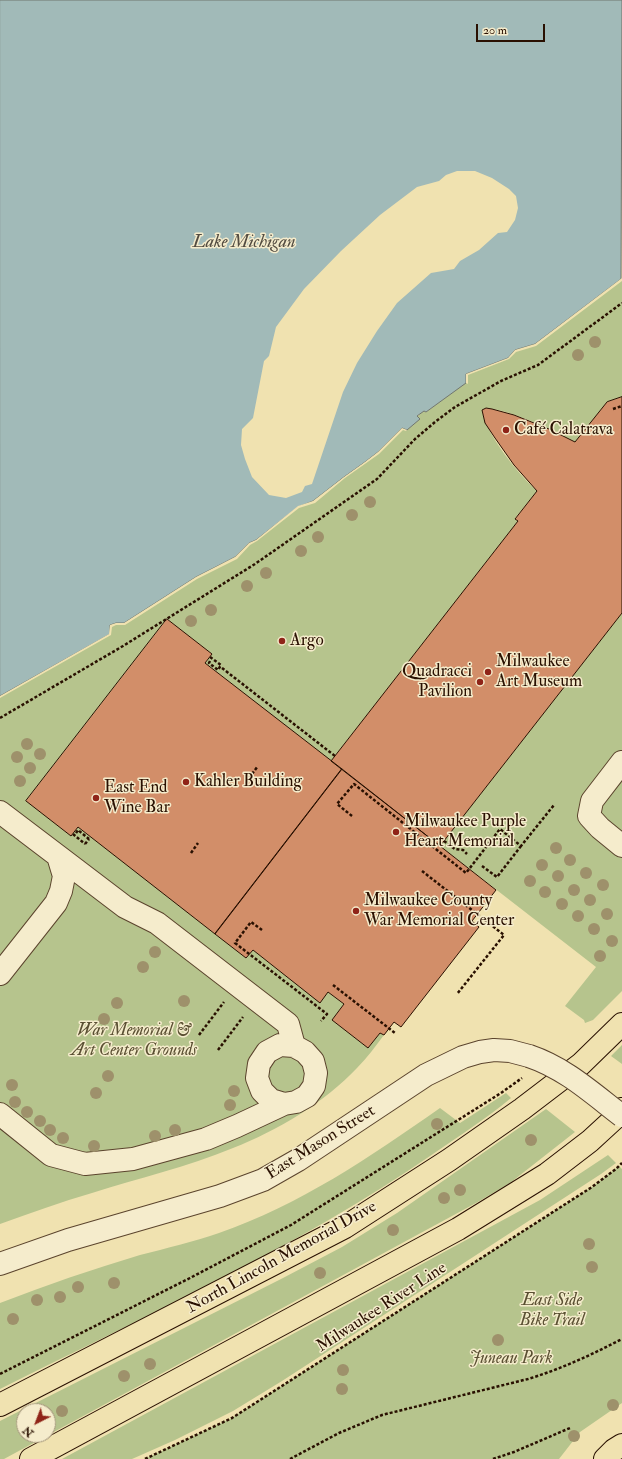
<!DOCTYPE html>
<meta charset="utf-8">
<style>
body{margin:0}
#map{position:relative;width:622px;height:1459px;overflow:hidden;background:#f0e2b0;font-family:"IM FELL Double Pica",serif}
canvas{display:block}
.north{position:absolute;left:16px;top:1403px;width:40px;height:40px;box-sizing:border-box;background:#f5eccc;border:1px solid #a3947b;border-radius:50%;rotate:222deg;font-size:11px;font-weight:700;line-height:16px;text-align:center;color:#291001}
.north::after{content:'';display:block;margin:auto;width:14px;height:18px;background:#8f2418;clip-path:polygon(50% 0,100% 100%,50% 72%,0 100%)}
.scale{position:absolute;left:476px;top:24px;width:69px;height:18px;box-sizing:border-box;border:2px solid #291001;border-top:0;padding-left:5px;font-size:12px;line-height:14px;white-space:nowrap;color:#291001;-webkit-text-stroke:3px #f5eccc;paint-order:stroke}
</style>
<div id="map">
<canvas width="622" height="1459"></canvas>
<div class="north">N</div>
<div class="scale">20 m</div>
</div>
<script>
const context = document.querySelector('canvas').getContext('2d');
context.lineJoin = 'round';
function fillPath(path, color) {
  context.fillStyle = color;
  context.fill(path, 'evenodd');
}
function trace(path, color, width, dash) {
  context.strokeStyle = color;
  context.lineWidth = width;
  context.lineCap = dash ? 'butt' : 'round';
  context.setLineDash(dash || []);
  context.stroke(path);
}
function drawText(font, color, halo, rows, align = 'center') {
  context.font = font + ' "IM FELL Double Pica",serif';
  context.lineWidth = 3;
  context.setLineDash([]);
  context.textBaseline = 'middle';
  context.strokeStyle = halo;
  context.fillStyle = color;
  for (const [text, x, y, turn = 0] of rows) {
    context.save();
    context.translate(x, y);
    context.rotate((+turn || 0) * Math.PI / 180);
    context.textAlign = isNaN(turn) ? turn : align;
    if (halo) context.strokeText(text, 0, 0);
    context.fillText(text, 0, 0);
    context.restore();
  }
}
fillPath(new Path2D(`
 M622,278V397L607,402L575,442C559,434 497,402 482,410C485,433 519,475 537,491L515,518L518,521L331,761L205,663L212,654L167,619L26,801L71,836L78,827L246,958L253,950L320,1002L328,992L344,1004L332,1020L368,1048L380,1033L384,1035C375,1047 367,1058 357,1068C325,1102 277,1131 233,1148C187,1167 139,1178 92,1193C61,1202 31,1213 0,1224V696L110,625L196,577L235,557L249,543L256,540L298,506L365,462L378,452L402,428L407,430L419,418L417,417L424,410L426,412L445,397L466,374L508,358L515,350L535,344Z
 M622,613V991L593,1020L585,1023L584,1020L565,1006L596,967L440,846Z
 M622,1045V1064L611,1056Z
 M506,1093L511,1098C487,1118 459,1136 433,1154C297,1248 147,1315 0,1389V1303C46,1285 93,1269 140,1255C167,1248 193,1242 219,1233C300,1205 370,1157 440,1108L460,1123Z
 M546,1109L575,1132L510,1183L476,1203L4,1459H0V1421L283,1278L342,1247L397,1213ZM24,1411H48V1435H24Z
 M608,1155L616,1163L601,1174L282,1381L233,1411L175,1440L132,1459H62L540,1200Z
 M619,1166L622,1169V1403L580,1432L559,1459H145L232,1418L592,1187Z`), '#b6c48d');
const water = new Path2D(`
 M0,0H622L621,279L535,344L515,350L508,358L466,374V383L426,412L424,411L417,416L420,419L407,430L402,428L378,452L365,462L344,477L313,501L298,507L256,540L249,543L235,557L196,577L124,623H116L110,625V634L0,696Z`);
fillPath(water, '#a1bab8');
trace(water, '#71766f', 1);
fillPath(new Path2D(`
 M457,171H475L492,178L509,189L516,196L518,208L515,220L507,232L498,233L479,250L460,261L454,269L431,273L397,303L377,331L357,363L343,392L312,484L305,486L302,492L286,498L269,495L252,477L245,459L241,445L242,429L253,418L264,361L269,356L276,327L304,289L341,251L380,215L417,187L439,181L446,175Z
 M622,278V281L536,346L516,352L509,359L468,375V384L466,383V374L508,358L515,350L535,344Z
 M402,428L407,430L406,431L403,430L379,454L345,478L315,503L299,508L257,541L250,545L237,559L197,579L125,625H116L112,627L111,635L0,698V696L109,634L110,625L116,623H124L196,577L235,557L249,543L256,540L298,506L313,501L344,477L365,462L378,452Z`), '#f0e2b0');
const building = new Path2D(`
 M622,397V613L440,846L331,761L518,521L515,519L537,491L514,465L495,438L485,423L482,410L486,408L492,409L514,415L549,429L575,442L607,402Z
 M167,619L212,654L205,663L342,769L215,934L78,827L71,836L26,801Z
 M342,769L496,890L472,921L479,927L401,1027L394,1022L384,1035L380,1033L368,1048L332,1020L344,1004L328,992L320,1003L253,950L246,958L215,934Z`);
fillPath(building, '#d28e69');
trace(building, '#291001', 1);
const minor = new Path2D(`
 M622,762L592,801L589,816L600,828L622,846
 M0,812L58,856L64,876L61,891L56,903L0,974
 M58,856L125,907L157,923L288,1024L294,1046
 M0,1114L51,1155L85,1164L133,1159L206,1139L237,1126L284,1104L296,1102L307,1096L314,1086L316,1073L313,1061L305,1052L294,1046L280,1045L267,1052L259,1064L257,1078L262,1091L271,1100L284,1104
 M0,1264L68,1240L220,1196L263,1180L298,1160L426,1075L463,1057L480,1052L494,1050L510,1051L529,1056`);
const major = new Path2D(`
 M0,1405L345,1227L449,1160L522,1109L581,1064L622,1024
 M31,1459L458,1229L547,1174L590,1141L615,1118L622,1109
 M605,1459L614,1450L622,1445`);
trace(minor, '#5b442d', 24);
trace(major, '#291001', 24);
trace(new Path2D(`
 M613,409L622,406
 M210,661L209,663L218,670L221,665L210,657
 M222,668L335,756
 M0,718L123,646L255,564L377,479L415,439L435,422L455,407L501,381L538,365L622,303
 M249,778L258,766
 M352,816L337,804L354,784L466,873L500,829L521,846L554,805
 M76,833L78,830L89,839
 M73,834L85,844
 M444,841L455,849L463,850L467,854
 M191,853L198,843
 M482,866L497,877L521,846
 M422,871L504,935L457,994
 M262,930L251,922L235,943L327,1014L321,1021
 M333,985L395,1033
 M199,1035L224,1002
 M218,1050L243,1017
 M0,1374L190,1278L291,1225L501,1093L522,1078
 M145,1459L232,1418L592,1187L616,1169L622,1163
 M290,1459L339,1433L382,1415L528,1379C561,1369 591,1355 622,1339
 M493,1459L514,1452L570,1428`), '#291001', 2.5, [3, 2]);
trace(minor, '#f5eccc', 22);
trace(major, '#f0e2b0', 22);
const minorBridge = new Path2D(`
 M529,1056C565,1068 592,1093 622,1116`);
trace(minorBridge, '#5b442d', 24, []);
trace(new Path2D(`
 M85,844L89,839`), '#291001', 2.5, [3, 2]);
trace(minorBridge, '#f5eccc', 22);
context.fillStyle = '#9e916b';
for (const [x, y] of [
 [595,342],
 [578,355],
 [370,502],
 [352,515],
 [318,537],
 [301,551],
 [266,573],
 [247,586],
 [211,610],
 [191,621],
 [27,744],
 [40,754],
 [17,757],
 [30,768],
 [20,781],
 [556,848],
 [570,860],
 [542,865],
 [586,873],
 [558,876],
 [530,881],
 [603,885],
 [574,890],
 [545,892],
 [590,900],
 [562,904],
 [607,914],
 [578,916],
 [594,929],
 [612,941],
 [155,952],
 [600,956],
 [143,967],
 [184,1001],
 [117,1003],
 [104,1019],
 [108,1076],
 [12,1085],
 [234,1091],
 [96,1093],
 [15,1102],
 [230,1105],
 [27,1112],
 [40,1121],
 [437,1124],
 [50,1130],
 [175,1130],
 [155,1136],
 [63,1138],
 [531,1140],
 [94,1146],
 [460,1190],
 [444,1198],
 [393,1230],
 [589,1244],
 [592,1267],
 [320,1273],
 [114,1283],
 [78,1287],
 [60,1297],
 [37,1300],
 [13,1319],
 [498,1340],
 [150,1364],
 [343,1370],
 [124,1376],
 [342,1389],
 [613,1405],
 [62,1411],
 [574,1436]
]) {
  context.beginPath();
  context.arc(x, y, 6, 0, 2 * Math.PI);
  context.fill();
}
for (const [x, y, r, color] of [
 [506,430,4,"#8f2418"],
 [282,641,4,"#8f2418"],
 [488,672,4,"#8f2418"],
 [480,682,4,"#8f2418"],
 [186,782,4,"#8f2418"],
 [96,798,4,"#8f2418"],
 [396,832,4,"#8f2418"],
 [356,911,4,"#8f2418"]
]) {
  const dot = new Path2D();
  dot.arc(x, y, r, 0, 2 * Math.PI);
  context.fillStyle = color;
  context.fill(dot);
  trace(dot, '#f5eccc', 1.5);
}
drawText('17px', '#291001', '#f5eccc', [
 ["Café Calatrava",514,430],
 ["Argo",290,641],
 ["Milwaukee",496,662],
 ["Art Museum",496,682],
 ["Quadracci",472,672,"right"],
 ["Pavilion",472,692,"right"],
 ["Kahler Building",194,782],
 ["East End",104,788],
 ["Wine Bar",104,808],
 ["Milwaukee Purple",404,822],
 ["Heart Memorial",404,842],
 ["Milwaukee County",364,901],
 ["War Memorial Center",364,921]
], 'left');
drawText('italic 17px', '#5a4f32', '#f5eccc', [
 ["War Memorial &",134,1031],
 ["Art Center Grounds",134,1051],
 ["East Side",552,1301],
 ["Bike Trail",552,1321],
 ["Juneau Park",511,1359]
]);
drawText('17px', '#291001', '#f5eccc', [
 ["East Mason Street",321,1143,-32],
 ["North Lincoln Memorial Drive",282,1258,-29],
 ["Milwaukee River Line",382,1308,-33]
]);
drawText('italic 18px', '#534c41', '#f5eccc', [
 ["Lake Michigan",244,243]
]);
</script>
